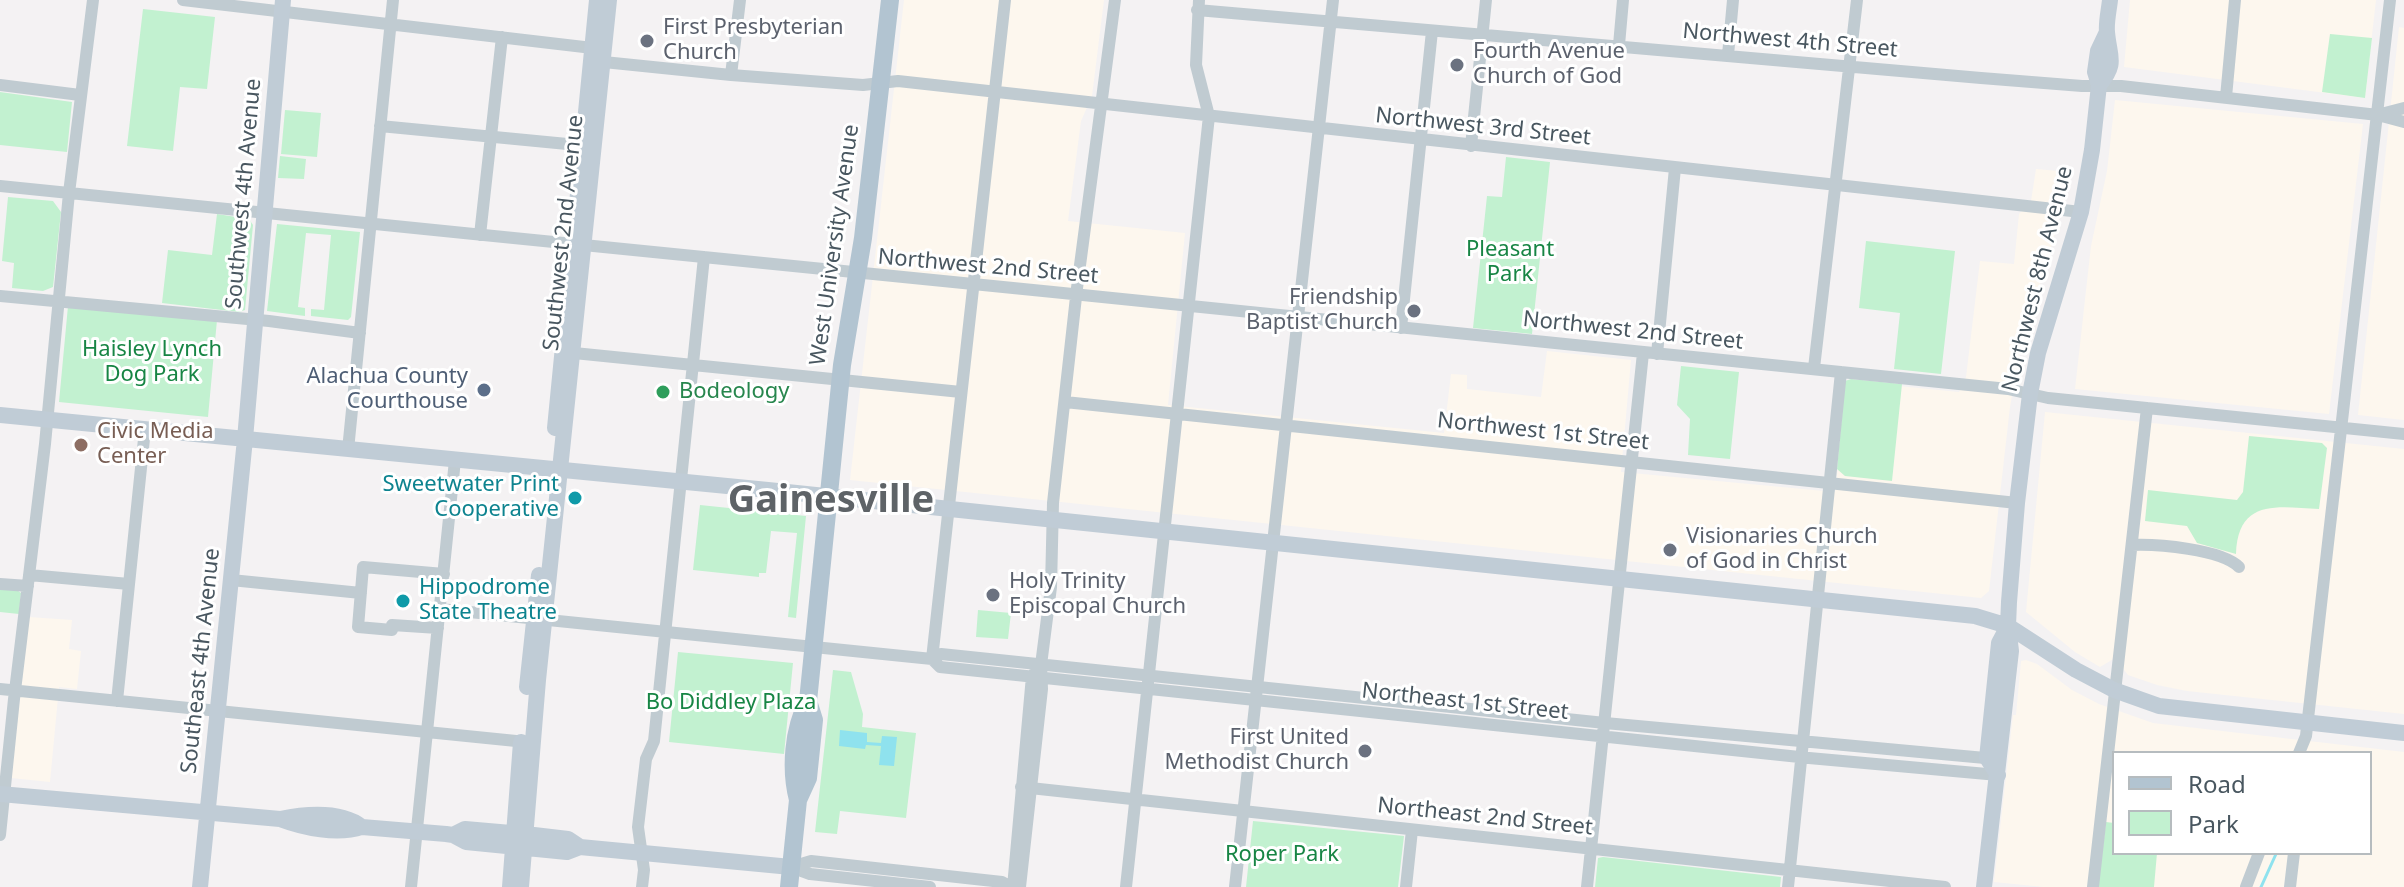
<!DOCTYPE html>
<style>
body{margin:0}
#map{position:relative;width:2404px;height:887px;overflow:hidden;background:#f4f2f3;font-family:"Noto Sans",sans-serif}
canvas{display:block}
.legend{position:absolute;left:2112px;top:751px;width:260px;height:104px;box-sizing:border-box;background:#fff;border:2px solid #b6bcbf;margin:0;padding:10px 14px;list-style:none;font-size:24px;color:#495760}
.legend li{display:flex;align-items:center;gap:16px;height:40px}
.legend b{width:40px;border:2px solid #b6bcbf}
</style>
<div id="map">
<canvas width="2404" height="887"></canvas>
<ul class="legend">
<li><b style="height:10px;background:#b2c4d1"></b>Road</li>
<li><b style="height:22px;background:#c2f1d0"></b>Park</li>
</ul>
</div>
<script>
const context = document.querySelector('canvas').getContext('2d');
context.lineJoin = 'round';
function fillPath(path, color) {
  context.fillStyle = color;
  context.fill(path, 'evenodd');
}
function trace(path, color, width, dash) {
  context.strokeStyle = color;
  context.lineWidth = width;
  context.lineCap = dash ? 'butt' : 'round';
  context.setLineDash(dash || []);
  context.stroke(path);
}
function drawText(font, color, halo, rows, align = 'center') {
  context.font = font + ' "Noto Sans",sans-serif';
  context.lineWidth = 6;
  context.setLineDash([]);
  context.textBaseline = 'middle';
  context.strokeStyle = halo;
  context.fillStyle = color;
  for (const [text, x, y, turn = 0] of rows) {
    context.save();
    context.translate(x, y);
    context.rotate((+turn || 0) * Math.PI / 180);
    context.textAlign = isNaN(turn) ? turn : align;
    if (halo) context.strokeText(text, 0, 0);
    context.fillText(text, 0, 0);
    context.restore();
  }
}
fillPath(new Path2D(`
 M904,0H1104L1092,96L1081,121L1068,221L1185,233L1168,405L1444,433L1451,374L1467,375V389L1541,397L1547,351L1631,360L1621,472L1835,492L1848,381L1959,392L1966,377L1980,261L2014,264L2019,214L2031,201L2036,169L2070,172L2065,199L2018,360L2010,407L1989,591L1981,598L850,480Z
 M2130,0H2376L2365,98L2124,67Z
 M2399,27L2404,28V420L2358,415Z
 M2115,100L2363,124L2329,414L2075,389L2091,246L2107,171Z
 M2045,412L2404,449V714L2187,691L2157,685L2128,675L2115,658L2100,667L2075,652L2026,612Z
 M29,617L72,620L69,649L81,651L77,689L59,687L50,782L11,778Z
 M2026,660L2037,664L2072,690L2099,704L2153,723L2404,752V887H2044L1994,882L2013,715H2016L2021,661ZM2114,753H2370V853H2114Z`), '#fdf7ee');
fillPath(new Path2D(`
 M143,9L215,17L207,89L180,87L173,151L127,146Z
 M2330,34L2372,38L2365,98L2322,92Z
 M0,92L72,102L67,152L0,145Z
 M285,110L321,113L317,157L281,154Z
 M280,156L306,159L304,179L278,178Z
 M1506,157L1550,162L1532,334L1473,328L1487,196L1502,197Z
 M8,197L53,201L61,212L53,287L43,291L12,288L14,263L2,261Z
 M217,214L249,219L253,225L245,310L239,312L162,303L168,250L212,255Z
 M277,224L360,232L351,317L348,320L311,316V309L324,310L331,235L306,233L298,307L305,308V316L267,311Z
 M1866,241L1955,251L1941,374L1894,369L1900,313L1859,308Z
 M68,306L217,320L208,417L59,402Z
 M1681,366L1739,372L1730,459L1688,455L1690,419L1677,405Z
 M1851,379L1902,384L1892,481L1845,476L1837,469L1845,381Z
 M2249,436L2322,443L2327,448L2319,509C2278,507 2238,498 2236,554L2197,543L2187,526L2145,521L2148,490L2237,500L2243,492Z
 M700,505L806,516L796,618L788,617L797,533L771,531L766,573H759V577L693,570Z
 M0,589L17,590L21,593L19,614L0,612Z
 M978,610L1011,613L1008,639L976,637Z
 M678,652L793,663L784,754L669,742Z
 M833,670L851,672L863,714L862,727L916,733L906,818L840,811L837,834L815,832Z
 M1253,821L1404,836L1398,887H1246Z
 M2106,822L2114,823V853H2157L2154,887H2098Z
 M1603,857L1781,877L1780,887H1595L1598,858Z`), '#c2f1d0');
fillPath(new Path2D(`
 M840,730L867,733V742L881,743L882,736L897,737L894,766L879,765L881,746L866,745L865,749L839,746Z`), '#8fe2ee');
trace(new Path2D(`
 M2261,887L2276,854`), '#8fe2ee', 3);
trace(new Path2D(`
 M183,0L601,49
 M1197,10L1981,78L2082,86H2121L2378,115L2404,122
 M1619,45L1623,0
 M1728,55L1733,0
 M594,61L731,75L863,85L898,81L2081,212
 M731,75L740,0
 M0,85L80,95
 M2226,97L2235,0
 M2381,114L2404,108
 M380,126L588,146
 M1471,146L1486,0
 M0,186C351,220 702,259 1053,292L2008,389L2048,398L2404,434
 M480,235L502,37
 M0,296L269,321L360,333
 M1401,328L1432,31
 M574,353L961,392
 M1657,354L1675,168
 M1814,368L1857,0
 M1065,402L2017,503
 M348,450L393,0
 M2132,545C2157,544 2221,549 2239,567
 M29,575L129,584
 M231,580L361,593
 M0,584L28,586
 M440,609L932,659L941,654L1605,723L1996,759
 M392,625L438,628
 M392,628V630L358,627L363,567L444,574
 M932,659L940,667L1809,758L1998,775
 M932,659L1005,0
 M0,689L526,742
 M117,701L145,429
 M2299,753L2306,736L2390,0
 M1021,787L1945,887
 M0,835L14,699L45,444L69,193L93,0
 M791,867L811,861L1002,882L1011,887
 M791,867L810,874L930,887
 M411,887L455,460
 M642,887L644,870L638,827L646,759L654,741L704,257
 M1013,887L1032,676L1037,670
 M1020,887L1042,689L1041,665L1051,587L1053,503L1077,288L1115,0
 M1126,887L1209,116L1196,65L1199,0
 M1235,887L1333,0
 M1406,887L1412,830
 M1587,887L1643,353
 M1788,887L1841,372
 M2093,887L2147,408
 M2246,887L2259,853
 M2290,887L2294,853`), '#c0cbd1', 12);
trace(new Path2D(`
 M2099,85C2118,63 2109,57 2107,32C2106,22 2109,10 2110,0
 M0,415L768,490L1975,616L2008,626L2076,670L2114,690L2159,706L2404,733
 M555,428L597,0
 M527,687L539,575
 M1998,775L1987,758L1999,643L2007,628
 M0,794L280,819C304,828 337,835 362,827L446,834L453,835L466,842L567,852L580,847L791,867
 M280,819C305,814 341,811 362,827
 M453,835L465,829L534,835L568,839L580,847
 M200,887L245,439L283,0
 M510,887L521,742
 M521,887L538,680L609,0
 M1984,887L2011,651L2008,626L2009,602L2017,503L2030,394L2038,353L2081,212L2092,150L2099,85L2095,72L2098,51L2107,32`), '#c0ccd6', 16);
trace(new Path2D(`
 M798,800C790,769 793,730 808,701L842,365L863,238L890,0
 M789,887L798,800L808,778L814,720L808,701`), '#b2c4d1', 18);
for (const [x, y, r, color] of [
 [647,41,8,"#6b7280"],
 [1457,65,8,"#6b7280"],
 [1414,311,8,"#6b7280"],
 [484,390,8,"#5c6f8a"],
 [663,392,8,"#2e9e5b"],
 [81,445,8,"#8d6e63"],
 [575,498,8,"#0f9aa8"],
 [1670,550,8,"#6b7280"],
 [993,595,8,"#6b7280"],
 [403,601,8,"#0f9aa8"],
 [1365,751,8,"#6b7280"]
]) {
  const dot = new Path2D();
  dot.arc(x, y, r, 0, 2 * Math.PI);
  context.fillStyle = color;
  context.fill(dot);
  trace(dot, '#fff', 3);
}
drawText('22px', '#5b616d', '#fff', [
 ["First Presbyterian",663,28],
 ["Church",663,53],
 ["Fourth Avenue",1473,52],
 ["Church of God",1473,77],
 ["Friendship",1398,298,"right"],
 ["Baptist Church",1398,323,"right"],
 ["Visionaries Church",1686,537],
 ["of God in Christ",1686,562],
 ["Holy Trinity",1009,582],
 ["Episcopal Church",1009,607],
 ["First United",1349,738,"right"],
 ["Methodist Church",1349,763,"right"]
], 'left');
drawText('22px', '#495760', '#fff', [
 ["Northwest 4th Street",1790,41,5],
 ["Northwest 3rd Street",1483,127,6],
 ["Southwest 4th Avenue",244,194,-85],
 ["Southwest 2nd Avenue",564,233,-84],
 ["West University Avenue",835,245,-82],
 ["Northwest 2nd Street",988,267,5],
 ["Northwest 8th Avenue",2038,279,-76],
 ["Northwest 2nd Street",1633,331,6],
 ["Northwest 1st Street",1543,432,6],
 ["Southeast 4th Avenue",201,661,-84],
 ["Northeast 1st Street",1465,702,6],
 ["Northeast 2nd Street",1485,817,6]
]);
drawText('22px', '#178544', '#fff', [
 ["Pleasant",1510,250],
 ["Park",1510,275],
 ["Haisley Lynch",152,350],
 ["Dog Park",152,375],
 ["Bo Diddley Plaza",731,703],
 ["Roper Park",1282,855]
]);
drawText('22px', '#4e5e75', '#fff', [
 ["Alachua County",468,377],
 ["Courthouse",468,402]
], 'right');
drawText('22px', '#27864d', '#fff', [
 ["Bodeology",679,392]
], 'left');
drawText('22px', '#785e54', '#fff', [
 ["Civic Media",97,432],
 ["Center",97,457]
], 'left');
drawText('22px', '#0d838f', '#fff', [
 ["Sweetwater Print",559,485],
 ["Cooperative",559,510],
 ["Hippodrome",419,588,"left"],
 ["State Theatre",419,613,"left"]
], 'right');
drawText('bold 38px', '#5e6367', '#fff', [
 ["Gainesville",831,501]
]);
</script>
